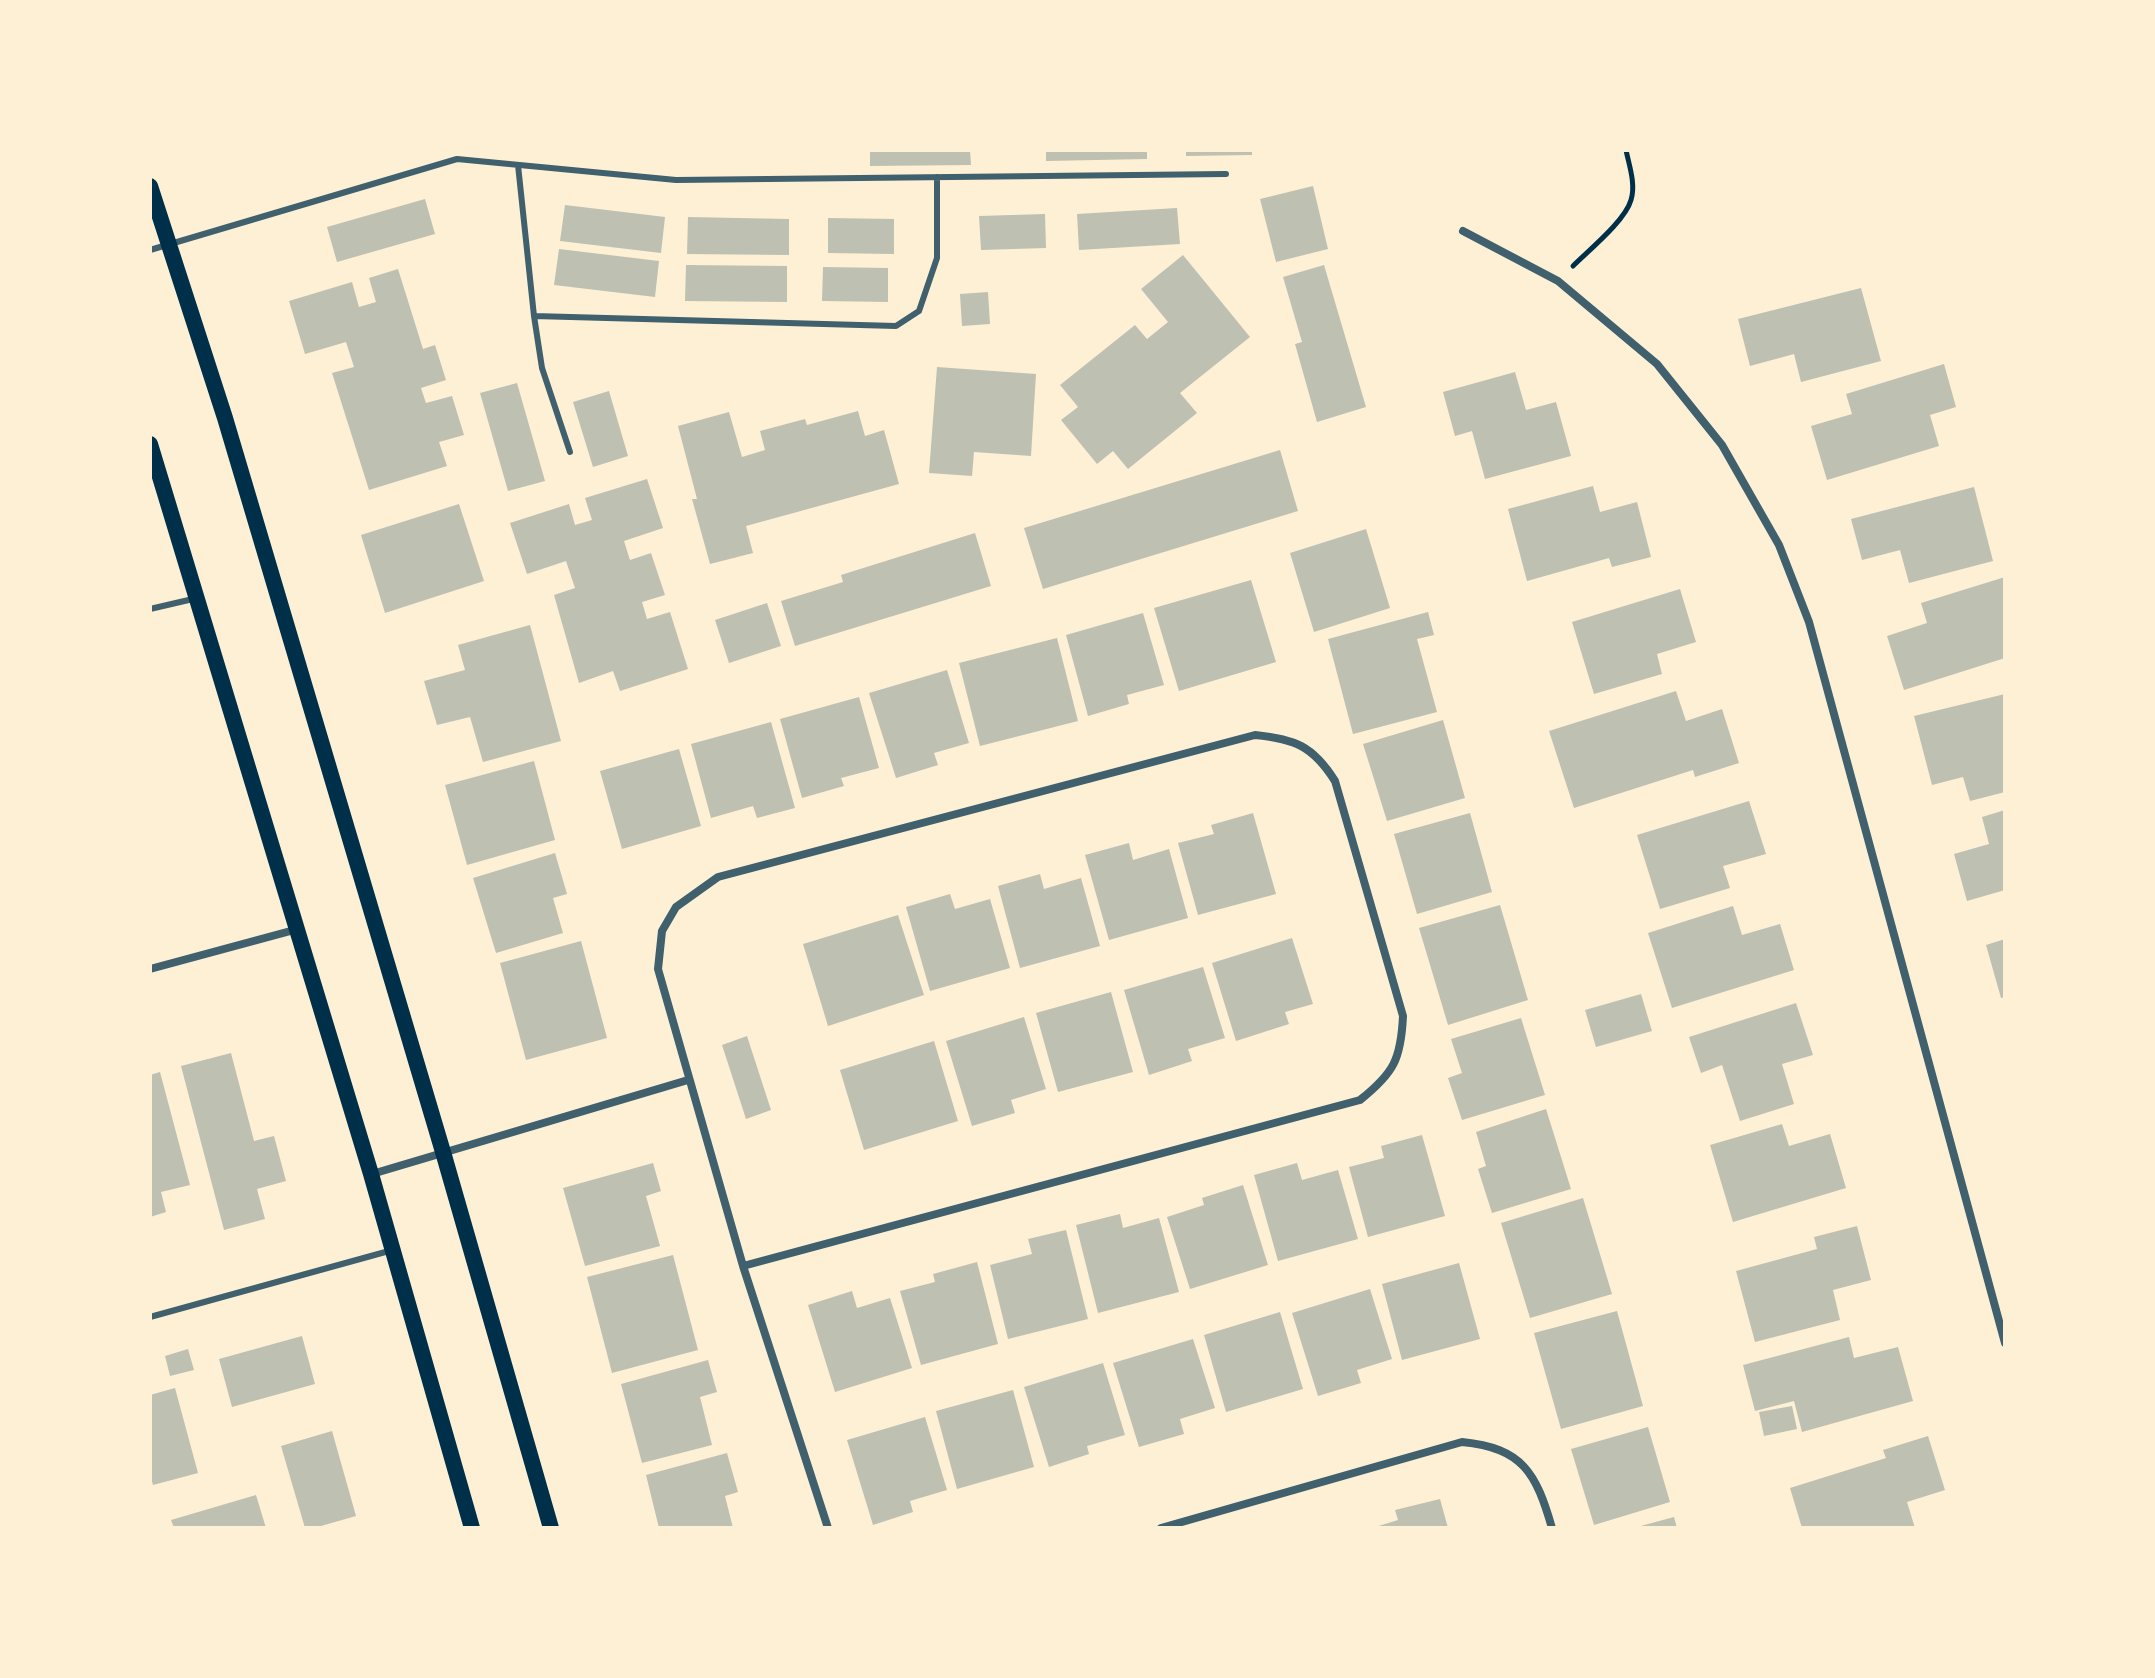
<!DOCTYPE html>
<style>
body{margin:0}
#map{position:relative;width:2155px;height:1678px;overflow:hidden;background:#fdf0d5;font-family:"Titillium Web",sans-serif}
canvas{display:block}
.frame{position:absolute;inset:0;border:152px solid #fdf0d5;pointer-events:none}
</style>
<div id="map">
<canvas width="2155" height="1678"></canvas>
<div class="frame"></div>
</div>
<script>
const context = document.querySelector('canvas').getContext('2d');
context.lineJoin = 'round';
function fillPath(path, color) {
  context.fillStyle = color;
  context.fill(path, 'evenodd');
}
function trace(path, color, width, dash) {
  context.strokeStyle = color;
  context.lineWidth = width;
  context.lineCap = dash ? 'butt' : 'round';
  context.setLineDash(dash || []);
  context.stroke(path);
}
fillPath(new Path2D(`
 M870,150H970L971,165L870,166Z
 M1046,150H1147V159L1046,161Z
 M1186,150H1252V155L1186,156Z
 M1313,186L1328,249L1276,262L1260,199Z
 M425,199L435,234L337,262L327,227Z
 M565,205L665,217L661,253L560,241Z
 M1177,208L1180,244L1079,250L1077,214Z
 M1045,214L1046,248L981,250L979,216Z
 M688,217L789,219V255L687,254Z
 M828,218L894,219V254L828,253Z
 M559,249L659,261L655,297L554,285Z
 M1183,255L1250,337L1180,393L1197,413L1128,469L1113,451L1097,464L1061,420L1078,407L1060,385L1135,325L1147,339L1168,322L1141,289Z
 M686,265L787,266V302L685,301Z
 M1324,265L1366,407L1317,422L1295,344L1302,342L1283,277Z
 M823,267L888,268V302L822,301Z
 M398,269L423,349L435,345L446,380L421,388L426,403L452,396L464,435L439,442L447,466L369,490L332,373L354,367L346,342L305,354L289,301L352,282L359,307L376,302L369,278Z
 M1861,288L1881,361L1801,382L1794,354L1750,366L1738,319Z
 M988,292L990,324L962,326L960,294Z
 M1944,364L1956,407L1930,415L1939,446L1827,480L1811,426L1852,414L1846,394Z
 M937,367L1036,374L1031,456L974,452L972,476L929,473Z
 M1515,372L1526,410L1556,402L1571,456L1485,479L1472,431L1455,436L1443,392Z
 M517,383L545,481L508,491L480,393Z
 M609,391L628,456L593,467L573,402Z
 M858,411L865,436L884,430L899,484L746,526L753,553L710,564L692,499H697L678,426L729,412L742,457L765,450L760,431L805,419L807,425Z
 M1280,450L1298,511L1043,589L1024,528Z
 M647,479L663,528L624,541L630,560L651,553L665,595L642,602L647,619L670,612L688,669L620,691L613,671L579,683L554,595L575,588L566,561L527,574L510,523L569,504L575,525L592,520L585,498Z
 M1593,486L1600,512L1637,502L1651,557L1612,567L1609,558L1527,581L1508,509Z
 M1974,487L1993,561L1909,583L1900,550L1862,560L1851,519Z
 M459,504L484,581L385,613L361,535Z
 M1366,529L1390,608L1314,632L1290,553Z
 M975,533L991,586L795,646L781,601L843,582L841,575Z
 M2005,577V658L1904,690L1887,636L1927,623L1921,603Z
 M1251,580L1276,662L1179,691L1154,608Z
 M1680,589L1696,642L1657,654L1662,674L1594,694L1572,622Z
 M767,603L781,646L729,663L715,620Z
 M1428,612L1434,635L1417,639L1437,712L1353,734L1328,639Z
 M1143,613L1164,685L1127,695L1129,704L1088,716L1066,635Z
 M530,625L561,741L483,762L470,717L437,725L424,681L465,670L458,645Z
 M1057,638L1078,721L980,746L959,663Z
 M947,670L969,743L934,753L938,765L896,778L869,693Z
 M1676,691L1686,721L1722,709L1739,763L1695,777L1693,770L1574,808L1549,731Z
 M2005,694V792L1970,801L1963,777L1932,785L1914,716Z
 M859,697L879,768L841,778L844,786L802,798L780,719Z
 M1443,720L1465,798L1387,821L1363,744Z
 M771,722L795,808L757,818L753,806L711,818L691,744Z
 M679,749L701,826L622,849L600,771Z
 M534,761L555,840L467,865L445,785Z
 M1749,801L1766,854L1723,866L1730,888L1660,909L1637,835Z
 M2005,810V890L1967,901L1954,854L1989,844L1982,817Z
 M1253,813L1276,894L1198,915L1178,843L1214,834L1211,825Z
 M1470,813L1492,892L1417,914L1394,834Z
 M1129,843L1133,860L1169,849L1188,918L1109,940L1085,855Z
 M555,853L567,894L553,898L563,933L496,953L473,878Z
 M1040,874L1044,889L1081,878L1100,946L1020,968L998,886Z
 M950,894L955,909L990,899L1010,968L930,991L906,907Z
 M1500,905L1528,1000L1448,1025L1419,928Z
 M1733,906L1742,935L1780,924L1794,970L1672,1008L1648,933Z
 M898,915L924,995L828,1026L803,944Z
 M1292,938L1313,1004L1285,1012L1289,1024L1236,1041L1212,963Z
 M2005,939V997L2001,998L1986,945Z
 M581,941L607,1038L526,1060L500,963Z
 M1203,967L1225,1038L1188,1049L1192,1061L1149,1075L1124,990Z
 M1111,992L1133,1072L1058,1092L1036,1013Z
 M1641,994L1652,1031L1596,1047L1585,1010Z
 M1796,1003L1813,1055L1782,1064L1794,1104L1740,1121L1722,1065L1701,1073L1689,1037Z
 M1024,1017L1046,1089L1011,1100L1015,1113L972,1126L946,1041Z
 M1521,1018L1545,1095L1462,1120L1448,1078L1462,1073L1451,1039Z
 M747,1036L771,1110L746,1119L722,1045Z
 M934,1041L958,1121L864,1150L840,1070Z
 M231,1053L254,1141L274,1136L286,1181L257,1189L265,1219L224,1230L181,1066Z
 M160,1072L190,1185L161,1192L166,1212L150,1217V1075Z
 M1546,1109L1571,1189L1492,1213L1478,1169L1486,1166L1476,1132Z
 M1782,1124L1789,1146L1830,1134L1846,1188L1733,1222L1710,1145Z
 M1422,1135L1445,1216L1368,1237L1349,1167L1384,1158L1381,1146Z
 M653,1163L661,1191L646,1196L660,1246L585,1266L563,1188Z
 M1297,1163L1302,1180L1338,1170L1358,1239L1278,1261L1254,1175Z
 M1243,1185L1268,1265L1190,1289L1167,1217L1204,1205L1202,1198Z
 M1583,1198L1612,1294L1530,1318L1501,1223Z
 M1120,1214L1123,1228L1159,1218L1179,1292L1098,1313L1076,1225Z
 M1857,1226L1871,1280L1833,1290L1840,1320L1755,1342L1736,1271L1817,1249L1814,1237Z
 M1066,1230L1088,1319L1008,1339L990,1265L1032,1254L1028,1239Z
 M673,1255L698,1350L612,1373L587,1277Z
 M977,1262L998,1344L921,1365L900,1291L935,1282L933,1274Z
 M1459,1263L1480,1339L1402,1360L1382,1284Z
 M1370,1289L1392,1359L1357,1370L1361,1383L1318,1396L1292,1313Z
 M852,1291L857,1308L890,1298L912,1368L835,1392L808,1305Z
 M1617,1311L1643,1406L1561,1429L1534,1333Z
 M1280,1312L1303,1389L1226,1412L1204,1335Z
 M302,1336L315,1384L232,1407L219,1359Z
 M1849,1337L1854,1358L1898,1347L1913,1401L1802,1432L1794,1401L1755,1411L1743,1365Z
 M1193,1339L1215,1408L1180,1419L1184,1434L1139,1447L1113,1363Z
 M188,1349L194,1370L170,1376L165,1356Z
 M708,1360L717,1392L700,1397L712,1445L642,1463L621,1384Z
 M1103,1363L1125,1435L1087,1446L1089,1454L1049,1467L1024,1387Z
 M175,1388L198,1473L153,1485L150,1475V1395Z
 M1013,1390L1034,1467L957,1489L936,1411Z
 M1792,1406L1797,1429L1764,1436L1759,1412Z
 M925,1417L947,1490L910,1501L913,1512L873,1525L847,1440Z
 M1648,1427L1670,1502L1594,1525L1571,1449Z
 M332,1431L356,1516L314,1528H305L281,1446Z
 M1928,1436L1945,1490L1907,1502L1915,1528H1802L1790,1488L1886,1458L1883,1450Z
 M727,1453L738,1492L725,1496L733,1528H659L646,1475Z
 M256,1495L266,1528H174L171,1520Z
 M1440,1499L1448,1528H1372L1398,1520L1395,1510Z
 M1674,1517L1677,1528H1637V1527Z`), '#bec0b2');
trace(new Path2D(`
 M1573,266C1589,250 1625,221 1631,200C1636,184 1629,165 1626,150`), '#003049', 5);
trace(new Path2D(`
 M518,165L534,316L896,326L919,311L937,258V177
 M150,250L457,159L676,180L1226,174
 M534,316L542,368L570,452
 M150,609L193,599
 M150,1317L389,1251`), '#3f606c', 6);
trace(new Path2D(`
 M1463,231L1558,281L1657,364L1722,445L1779,545L1809,622L2005,1343
 M150,969L298,929
 M372,1174L688,1080
 M743,1266L1360,1100C1394,1073 1401,1059 1403,1016L1335,781C1313,746 1295,739 1255,735L718,877L676,907L662,931L658,969L743,1266L828,1528
 M1161,1528L1462,1442C1523,1448 1536,1473 1552,1528`), '#3f606c', 8);
trace(new Path2D(`
 M150,186L225,418L443,1152L551,1528
 M150,444L371,1174L472,1528`), '#003049', 16);
</script>
